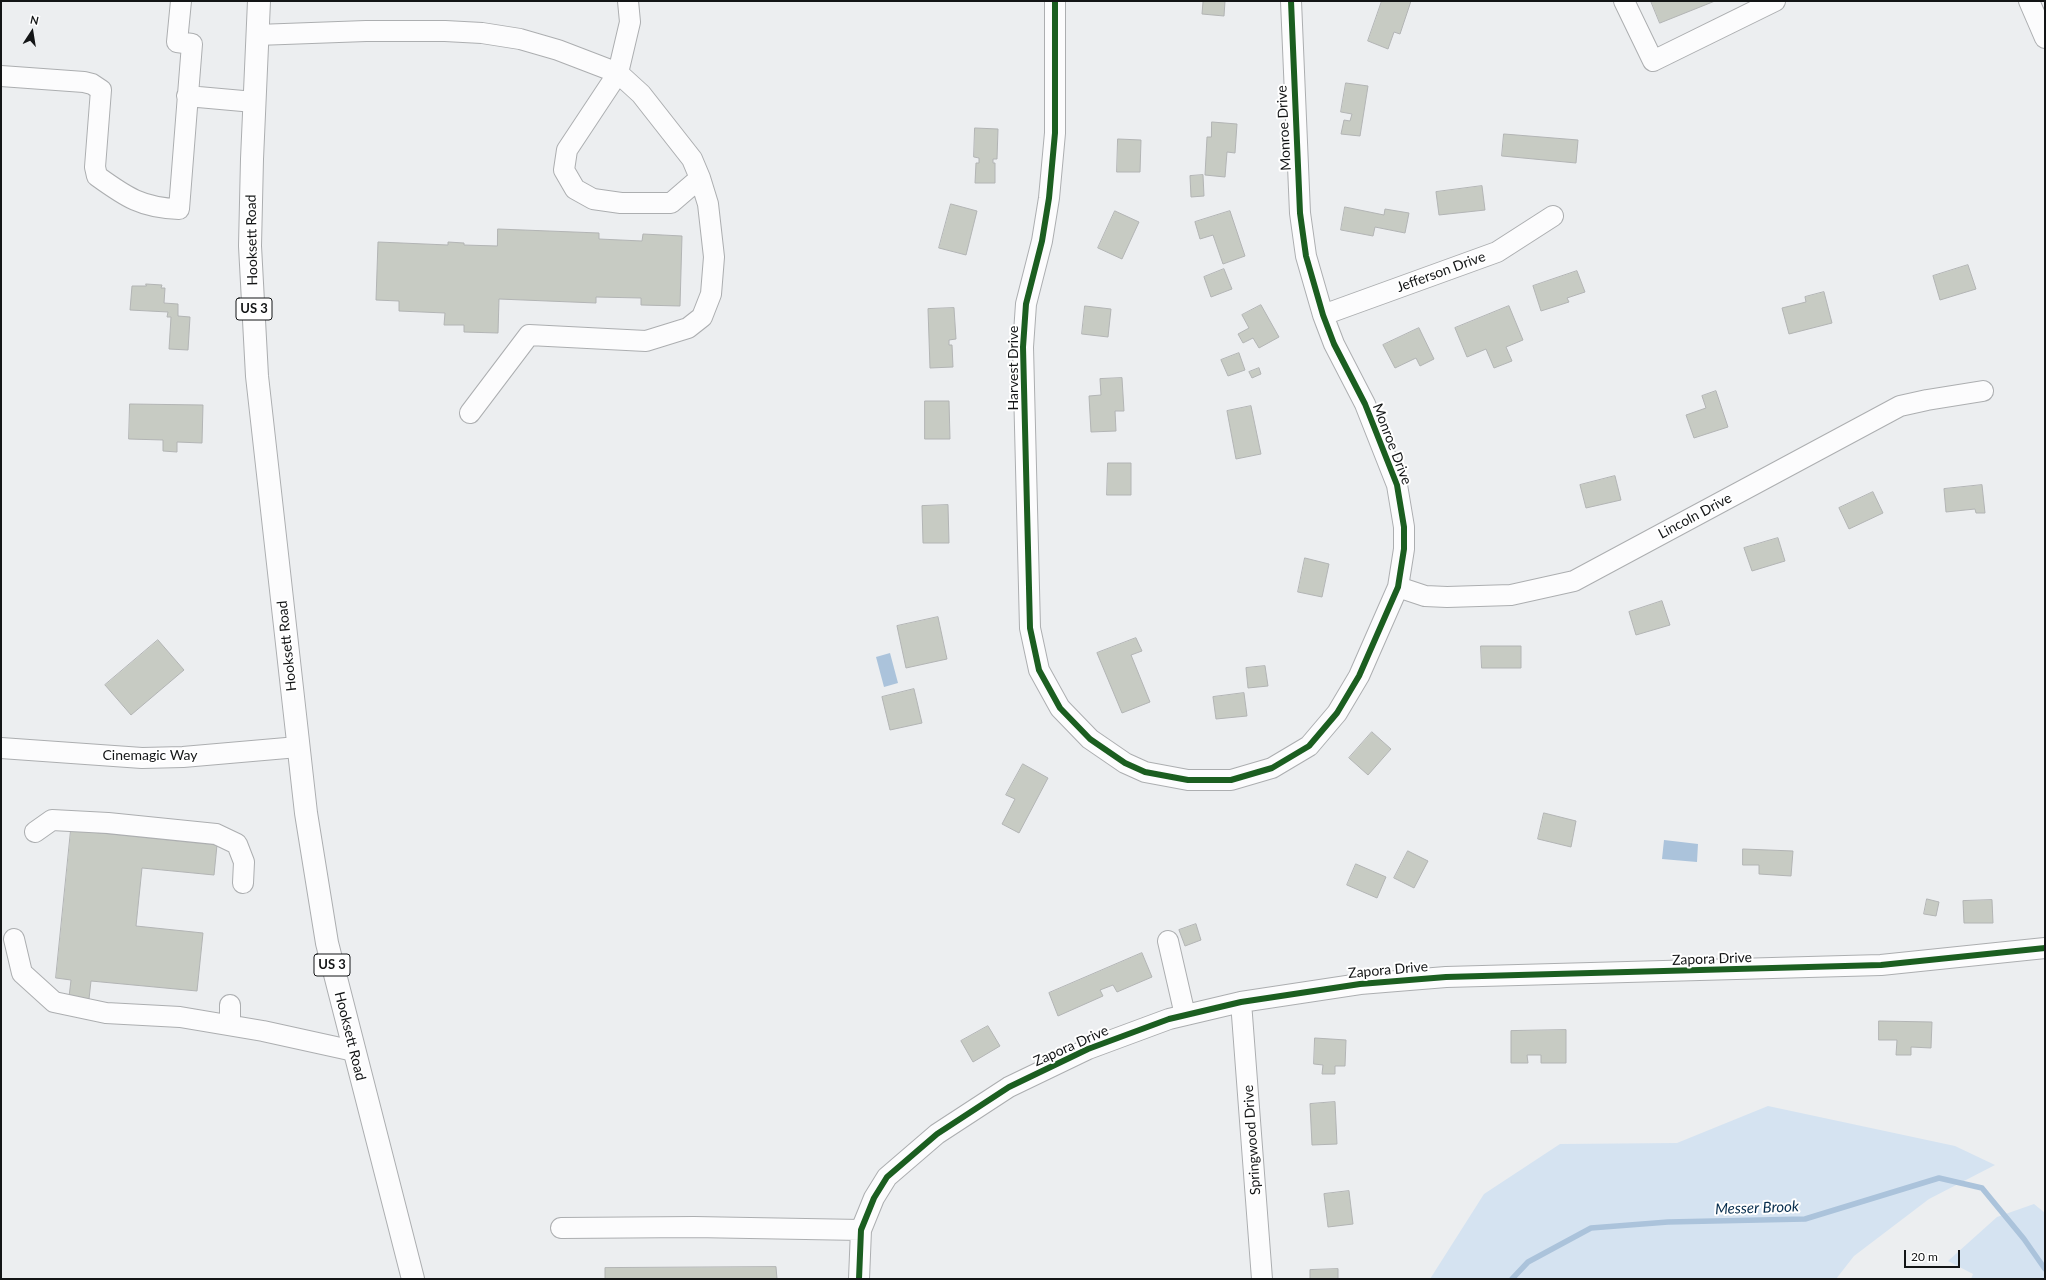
<!DOCTYPE html>
<style>
body{margin:0}
#map{position:relative;width:2046px;height:1280px;overflow:hidden;background:#eceef0;font-family:Lato,sans-serif}
canvas{display:block}
.frame{position:absolute;inset:0;border:2px solid #131516;pointer-events:none}
.north{position:absolute;left:12px;top:12px;width:40px;height:40px;-webkit-text-stroke:3px #fff;paint-order:stroke;rotate:12deg;font-size:11px;font-weight:700;line-height:16px;text-align:center;color:#131516}
.north::after{content:'';display:block;margin:auto;width:14px;height:18px;background:#131516;clip-path:polygon(50% 0,100% 100%,50% 72%,0 100%)}
.scale{position:absolute;left:1904px;top:1250px;width:56px;height:18px;box-sizing:border-box;border:2px solid #131516;border-top:0;padding-left:5px;font-size:12px;line-height:14px;white-space:nowrap;color:#131516;-webkit-text-stroke:3px #fff;paint-order:stroke}
</style>
<div id="map">
<canvas width="2046" height="1280"></canvas>
<div class="frame"></div>
<div class="north">N</div>
<div class="scale">20 m</div>
</div>
<script>
const context = document.querySelector('canvas').getContext('2d');
context.lineJoin = 'round';
function fillPath(path, color) {
  context.fillStyle = color;
  context.fill(path, 'evenodd');
}
function trace(path, color, width, dash) {
  context.strokeStyle = color;
  context.lineWidth = width;
  context.lineCap = dash ? 'butt' : 'round';
  context.setLineDash(dash || []);
  context.stroke(path);
}
function drawText(font, color, halo, rows, align = 'center') {
  context.font = font + ' Lato,sans-serif';
  context.lineWidth = 4;
  context.setLineDash([]);
  context.textBaseline = 'middle';
  context.strokeStyle = halo;
  context.fillStyle = color;
  for (const [text, x, y, turn = 0] of rows) {
    context.save();
    context.translate(x, y);
    context.rotate((+turn || 0) * Math.PI / 180);
    context.textAlign = isNaN(turn) ? turn : align;
    if (halo) context.strokeText(text, 0, 0);
    context.fillText(text, 0, 0);
    context.restore();
  }
}
fillPath(new Path2D(`
 M1768,1106L1955,1146L1995,1165L1929,1199L1854,1256L1836,1279H1430L1484,1194L1560,1144L1677,1143Z
 M2034,1204L2045,1213V1279H1971L1973,1274L1948,1261L1997,1217Z`), '#d5e3f1');
fillPath(new Path2D(`
 M890,653L898,683L884,687L876,657Z
 M1664,840L1698,844L1697,862L1662,859Z`), '#abc3db');
trace(new Path2D(`
 M1512,1279L1528,1262L1591,1228L1668,1222L1805,1219L1939,1178L1982,1188L2024,1239L2045,1269`), '#abc3db', 5.5);
const building = new Path2D(`
 M1195,1H1225L1224,16L1202,14L1203,2Z
 M1382,1H1411L1400,34L1394,32L1388,49L1368,41Z
 M1651,1H1715L1660,23Z
 M1346,83L1368,86L1360,136L1341,134L1344,120L1350,121L1352,114L1341,112Z
 M1212,122L1237,124L1235,153L1227,152L1225,177L1205,175L1207,137H1211Z
 M975,128L998,129L997,159H993V163H995V183H975L976,163H979V158L974,157Z
 M1504,134L1578,140L1576,163L1502,156Z
 M1118,139L1141,140L1140,172H1117Z
 M1203,175L1204,196L1191,197L1190,176Z
 M1482,186L1485,210L1439,215L1436,192Z
 M951,204L977,211L966,255L939,248Z
 M1345,207L1384,215L1385,209L1409,213L1405,233L1375,227L1373,236L1341,230Z
 M1115,211L1139,222L1122,259L1098,248Z
 M1230,211L1245,256L1223,264L1213,235L1200,239L1195,222Z
 M498,229L599,233V239L642,241L643,234L682,236L680,306L641,305V298L596,297V303L499,299L498,333L464,332V325H444L445,313L399,311V301L376,300L378,242L448,245V242L464,243V245L497,246Z
 M1968,265L1976,289L1940,300L1933,276Z
 M1224,269L1232,289L1211,297L1204,277Z
 M1577,271L1585,292L1567,298L1569,302L1541,311L1533,286Z
 M146,284L162,285L161,288H165L164,303L178,304V316L190,317L188,350L169,349L171,317H167L168,312L130,310L132,286H146Z
 M1824,292L1832,323L1789,334L1782,308L1806,302L1805,297Z
 M1261,305L1279,337L1259,348L1253,338L1243,343L1238,334L1249,328L1242,315Z
 M1085,306L1111,309L1108,337L1082,334Z
 M1509,306L1523,340L1506,347L1512,361L1494,368L1486,349L1467,357L1455,328Z
 M954,308L956,339L949,340V345H952L953,367L930,368L928,309Z
 M1419,328L1434,359L1420,366L1416,358L1395,368L1383,345Z
 M1239,353L1245,370L1228,376L1221,360Z
 M1259,368L1261,374L1252,378L1249,372Z
 M1122,378L1124,411H1115L1116,431L1091,432L1089,396L1101,395L1100,379Z
 M1716,391L1728,427L1694,438L1686,415L1706,408L1702,396Z
 M925,401H949L950,439H925Z
 M130,404L203,405L202,443L177,442V452L163,451V440L129,439Z
 M1251,406L1261,454L1236,459L1227,411Z
 M1108,463H1131V495H1107Z
 M1615,476L1621,500L1586,508L1580,485Z
 M1982,485L1985,513H1976L1975,509L1946,512L1944,489Z
 M1873,492L1883,513L1849,529L1839,508Z
 M948,505L949,543H923L922,506Z
 M1778,538L1785,561L1752,571L1744,548Z
 M1305,558L1329,564L1322,597L1298,592Z
 M1662,601L1670,625L1636,635L1629,612Z
 M938,617L947,659L906,668L897,626Z
 M1136,638L1142,651L1131,655L1150,702L1122,713L1097,653Z
 M158,640L184,670L131,715L105,685Z
 M1481,646H1521V668H1482Z
 M1265,666L1268,686L1248,688L1246,668Z
 M914,689L922,723L890,730L882,697Z
 M1244,693L1247,716L1216,719L1213,697Z
 M1372,732L1391,749L1368,775L1349,758Z
 M1023,764L1048,778L1019,833L1002,824L1015,799L1006,795Z
 M1544,813L1576,821L1571,847L1538,839Z
 M71,830L217,845L214,875L142,868L136,926L203,933L197,991L91,981L89,999L69,997L71,980L56,978Z
 M1743,849L1793,851L1791,876L1759,874V865H1743Z
 M1408,851L1428,861L1414,888L1394,878Z
 M1356,864L1386,877L1377,898L1347,885Z
 M1927,899L1939,902L1936,916L1924,914Z
 M1992,900L1993,923H1964L1963,901Z
 M1196,924L1201,940L1185,946L1179,930Z
 M1142,953L1152,977L1117,992L1113,985L1100,990L1103,996L1058,1016L1049,993Z
 M1879,1021L1932,1022L1931,1048L1911,1047V1055H1896L1897,1040H1879Z
 M988,1026L1000,1046L973,1062L961,1041Z
 M1566,1030V1063H1541V1055H1527L1528,1063H1511V1031Z
 M1315,1038L1346,1040L1345,1066H1335V1074H1322L1323,1065L1314,1064Z
 M1335,1102L1337,1144L1312,1145L1310,1104Z
 M1349,1191L1353,1224L1328,1227L1324,1194Z
 M776,1267L777,1279H605V1268Z
 M1338,1269V1279H1310V1270Z`);
fillPath(building, '#c7cbc3');
trace(building, '#b2b4b4', 1);
const minor = new Path2D(`
 M628,1L630,22L618,73L567,150L564,170L575,189L593,199L621,203H671L700,178
 M1055,1V133L1049,198L1042,241L1026,304L1023,347L1030,628L1039,670L1060,708L1090,739L1125,763L1145,772L1188,780H1231L1272,768L1309,746L1337,713L1359,676L1398,587L1404,549V527L1397,485L1365,404L1334,344L1323,315L1306,256L1300,213L1291,1
 M1624,1L1653,61L1775,1
 M2029,1L2045,38
 M257,35L366,31H445L482,33L520,39L558,50L618,73L641,94L692,159L700,178L708,204L714,257L711,294L702,317L688,328L646,341L529,335L470,413
 M1,76L84,82L92,84L101,90L95,167L97,176C126,197 142,208 179,209L192,44L177,42L181,1
 M187,96L254,102
 M1323,315L1497,252L1553,216
 M1398,587L1425,596L1447,597L1511,595L1574,581L1900,406L1927,400L1983,391
 M1,748L142,758L183,757L298,747
 M35,832L52,820L108,823L216,834L237,844L244,862L243,883
 M14,939L22,973L54,1002L106,1013L180,1017L263,1031L354,1051
 M1168,941L1185,1015
 M1241,1002L1262,1279
 M230,1025V1005
 M561,1228L694,1227L861,1230
 M859,1279L861,1230L874,1198L887,1177L937,1134L1009,1087L1088,1049L1169,1019L1241,1002L1360,984L1446,977L1881,965L2045,948`);
const major = new Path2D(`
 M259,1L252,159L250,246L257,376L306,813L327,943L413,1279`);
trace(minor, '#acaeb0', 22);
trace(major, '#acaeb0', 24);
trace(minor, '#fcfcfd', 20);
trace(major, '#fcfcfd', 22);
trace(new Path2D(`
 M1055,1V133L1049,198L1042,241L1026,304L1023,347L1030,628L1039,670L1060,708L1090,739L1125,763L1145,772L1188,780H1231L1272,768L1309,746L1337,713L1359,676L1398,587L1404,549V527L1397,485L1365,404L1334,344L1323,315L1306,256L1300,213L1291,1
 M859,1279L861,1230L874,1198L887,1177L937,1134L1009,1087L1088,1049L1169,1019L1241,1002L1360,984L1446,977L1881,965L2045,948`), '#1b5e20', 6);
for (const [x, y, w] of [
 [254,309,36],
 [332,965,36]
]) {
  const box = new Path2D();
  box.roundRect(x - w / 2, y - 11, w, 22, 3);
  context.fillStyle = '#fff';
  context.fill(box);
  trace(box, '#131516', 1);
}
drawText('bold 13px', '#131516', null, [
 ["US 3",254,309],
 ["US 3",332,965]
]);
drawText('14px', '#131516', '#fff', [
 ["Monroe Drive",1284,128,-93],
 ["Hooksett Road",252,240,-91],
 ["Jefferson Drive",1441,272,-20],
 ["Harvest Drive",1013,368,-90],
 ["Monroe Drive",1392,444,69],
 ["Lincoln Drive",1695,516,-28],
 ["Hooksett Road",287,646,-96],
 ["Cinemagic Way",150,755],
 ["Zapora Drive",1712,959,-2],
 ["Zapora Drive",1388,970,-5],
 ["Hooksett Road",350,1036,76],
 ["Zapora Drive",1071,1046,-24],
 ["Springwood Drive",1252,1140,-94]
]);
drawText('italic 15px', '#052c4c', '#fff', [
 ["Messer Brook",1757,1208,-2]
]);
</script>
